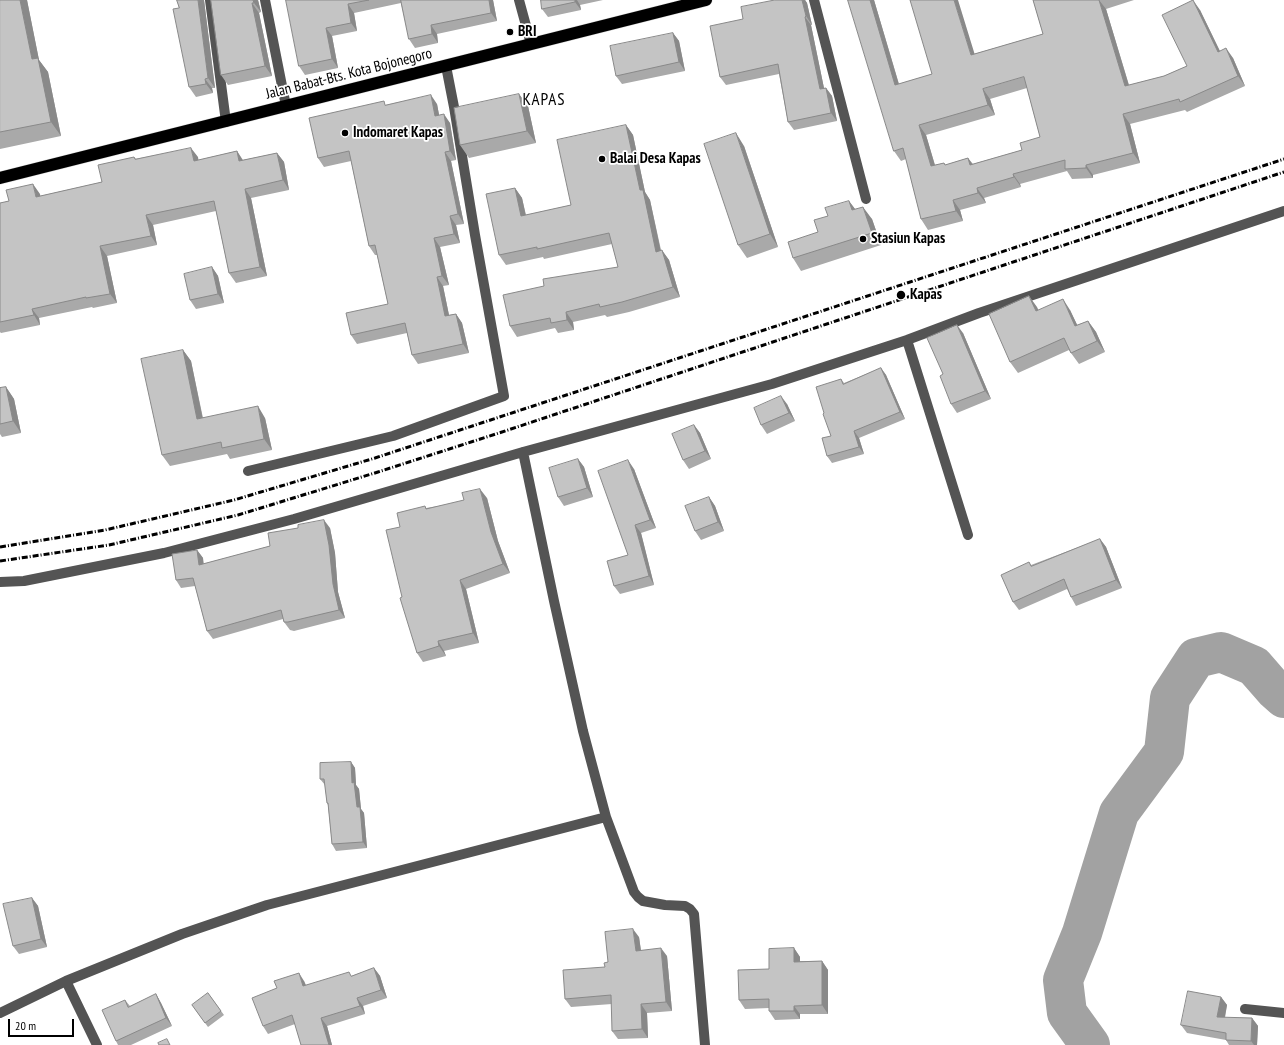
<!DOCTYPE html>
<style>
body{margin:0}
#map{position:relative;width:1284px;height:1045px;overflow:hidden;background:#fff;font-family:"PT Sans Narrow",sans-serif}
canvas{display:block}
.scale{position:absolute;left:8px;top:1019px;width:66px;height:18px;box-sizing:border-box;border:2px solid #000;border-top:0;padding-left:5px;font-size:12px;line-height:14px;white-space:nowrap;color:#000;-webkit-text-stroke:3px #fff;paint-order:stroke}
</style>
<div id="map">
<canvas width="1284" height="1045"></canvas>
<div class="scale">20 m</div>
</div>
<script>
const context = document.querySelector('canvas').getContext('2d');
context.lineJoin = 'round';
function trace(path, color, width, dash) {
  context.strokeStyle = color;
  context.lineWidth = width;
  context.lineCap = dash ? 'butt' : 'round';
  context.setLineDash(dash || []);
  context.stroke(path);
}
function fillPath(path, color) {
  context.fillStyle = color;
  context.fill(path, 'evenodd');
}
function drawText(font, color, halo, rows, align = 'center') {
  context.font = font + ' "PT Sans Narrow",sans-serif';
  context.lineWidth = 3.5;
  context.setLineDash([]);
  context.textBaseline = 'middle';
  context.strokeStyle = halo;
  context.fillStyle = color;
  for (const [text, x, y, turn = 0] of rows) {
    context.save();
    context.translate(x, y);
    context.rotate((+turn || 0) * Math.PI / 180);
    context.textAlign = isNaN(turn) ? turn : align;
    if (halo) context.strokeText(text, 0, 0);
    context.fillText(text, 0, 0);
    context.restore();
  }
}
trace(new Path2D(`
 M1090,1045L1067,1013L1063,980L1082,933L1119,813L1164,752L1170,698L1196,658L1221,652L1254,666L1275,690L1284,698`), '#a2a2a2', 40);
const highway = new Path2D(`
 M0,178L706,0`);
trace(highway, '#dbdbdb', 13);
trace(new Path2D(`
 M210,0L226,122
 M265,0L286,106
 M519,0L531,44
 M814,0L866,199
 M907,340L968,535
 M523,452L554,601L583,731L606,817L634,892L638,897L643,901L665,905L685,906L690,909L694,914L705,1045
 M248,471L393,436L504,396L475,235L454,107L446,66
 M0,582L24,581L164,553L294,519L523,452L772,384L907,340L979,313L1284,211
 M66,981L97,1045
 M1245,1009L1284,1013
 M0,1013L66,981L182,934L267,905L606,817`), '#545454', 10);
trace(highway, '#000', 12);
trace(new Path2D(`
 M0,547L105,530L234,500L375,458L1284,159
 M0,561L109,545L238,515L378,472L499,433L1284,172`), '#000', 3, [6, 2, 1, 2]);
fillPath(new Path2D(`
 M0,0H27L39,60L48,72L61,136L0,149Z
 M177,0H204L215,88H212L213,93L196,97L189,87L179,8Z
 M211,0H258L261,12L259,13L272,76L228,85L221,75Z
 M286,0H493L497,21L437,34L438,43L415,48L409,39L401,3L354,13L357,31L332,36L338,68L305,75L299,66Z
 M541,0H603L580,5L581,10L548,17L542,9Z
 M775,0H805L807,3L812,25H811L824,88H826L832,96L837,121L794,130L788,122L779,74L726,85L720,77L743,19Z
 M848,0H874L899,84L932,74L974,54L1043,34L1033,0H1134L1106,9L1129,85L1164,76L1187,66L1200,10L1220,51L1233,58L1245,86L1187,112L1185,110L1130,124L1140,163L1093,175V178L1072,179L1067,171L1020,184L1021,187L984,198L986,203L960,210L963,221L928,230L921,219L906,159L901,161L894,151ZM1027,88L1040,137L1022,150L973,164L968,158L945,165L944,163L935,165L926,135L995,115L990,99Z
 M673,33L679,41L685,71L622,84L616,76Z
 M519,94L528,106L536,143L469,158L460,145Z
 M437,104L439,115L450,123L456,160L451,161L464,224L456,225L460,243L440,247L449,285L443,286L449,315L456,314L462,323L469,353L418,364L412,355L407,333L357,344L351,335L388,304L377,255H375L369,246L351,161L324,167L318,158L386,105Z
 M626,125L633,135L645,192L650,200L661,250L669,260L680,297L629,312L607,317L605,315L573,322L574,330L558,333L555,328L517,337L510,326L544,286L618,267L612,244L544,259L543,257L506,265L499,255L515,188L522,198L526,215L571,205Z
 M744,146L778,247L747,258L738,245Z
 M237,151L243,160L277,153L284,162L289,190L251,198L267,276L236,283L229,273L216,211L153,225L157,245L107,256L117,303L93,308L92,307L39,318L40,325L1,333L0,332V203L40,194V196L102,182L134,157L136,159L198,157V160Z
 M849,201L855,209L872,219L881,245L801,271L793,258L818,232L828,216Z
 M212,267L218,276L224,303L196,309L190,300Z
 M1029,296L1038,310H1070L1077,325L1088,321L1096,332L1105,352L1079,364L1071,353L1069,350L1018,373L1010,362Z
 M963,333L991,399L957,413L951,404Z
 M183,350L191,361L203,418H265L272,450L230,459L227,454L170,466L162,455Z
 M881,368L886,375L905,419L859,438L864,454L832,463L827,456L831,436L824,413L841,379L844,383Z
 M6,387L14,399L21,433L2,437L0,434V388Z
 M787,404L795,421L767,434L761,425Z
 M694,425L700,433L711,459L689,469L683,460Z
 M578,459L584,467L593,497L564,506L558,497Z
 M634,469L656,528L641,533L654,585L620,594L614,586L628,555Z
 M709,497L715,506L724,531L701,540L695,531Z
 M487,498L498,541L510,573L466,589L479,643L444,651L446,656L423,662L417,653L402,597L400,527L426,508Z
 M330,528L335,553L338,592L345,618L294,631L290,630L284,622L283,619L213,639L207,631L195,586L181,588L176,580L197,550L203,558V564L270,546Z
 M1100,539L1106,547L1122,588L1076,606L1071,597L1067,589L1019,610L1013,602L1029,562L1031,565Z
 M351,762L355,768L356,785L359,789L361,809L364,813L367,848L336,851L332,844L328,805L327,803L325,785L320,779Z
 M32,898L38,906L47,947L19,954L13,946Z
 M639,937L641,950L667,956L672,1011L647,1013L648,1038L618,1039L612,1031V1004L571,1007L565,999L605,967L608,962Z
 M794,948L800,957V961H822L828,970V1014H800V1019L775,1020L769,1011V1008L745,1009L739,1000Z
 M374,968L380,976L387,998L363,1006L365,1014L327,1026L332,1045H301L295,1024L268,1034L263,1026L277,988L304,981L306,985L352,976Z
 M208,993L224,1015L208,1027L192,1005Z
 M156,994L161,1003L172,1026L131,1045H118L116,1041L125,1000L130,1006Z
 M1221,997L1227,1005L1225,1018H1252L1258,1026L1257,1045H1229L1226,1040L1187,1033L1181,1025Z`), '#a9a9a9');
fillPath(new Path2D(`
 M20,0H27L39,60L48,72L61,136L51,122L32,59Z
 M198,0H204L215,88L208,78Z
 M253,0H258L261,12L254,3Z
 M489,0H493L497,21L491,13Z
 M575,0H577L580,5L581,10L575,2Z
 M802,0H805L807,3L812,25L806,16Z
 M870,0H874L902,95L895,85Z
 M954,0H958L978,65L971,55Z
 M1099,0L1106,9L1132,96L1125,86Z
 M1193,0L1200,10L1225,62L1218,52Z
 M252,3L259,13L272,76L265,66Z
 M348,4L354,13L357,31L351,23Z
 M805,17L811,25L826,98L820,89Z
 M431,25L437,34L438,43L432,34Z
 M326,28L332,36L338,68L332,59Z
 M673,33L679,41L685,71L679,62Z
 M1226,48L1233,58L1245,86L1238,76Z
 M205,79L212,88L213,93L206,84Z
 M826,88L832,96L837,121L831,113Z
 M983,89L990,99L995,115L988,105Z
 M519,94L528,106L536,143L527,131Z
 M431,95L437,104L441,125L435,116Z
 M444,114L450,123L456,160L450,151Z
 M1123,114L1130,124L1140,163L1133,153Z
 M626,125L633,135L645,192L650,200L663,262L656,252L640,190Z
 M919,125L926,135L938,176L931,166Z
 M736,133L744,146L778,247L770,234Z
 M191,148L198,157L200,170L194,161Z
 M237,151L243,161H239Z
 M445,152L451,161L464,224L458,214Z
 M277,153L284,162L289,190L283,180Z
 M968,158L975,168L970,165Z
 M1086,165L1093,175V178L1086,168Z
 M1013,174L1020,184L1021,187L1014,177Z
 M33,184L40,194L42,206L36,197Z
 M515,188L522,198L528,226L521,216Z
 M977,188L984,198L986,203L978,193Z
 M245,189L251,198L267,276L260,267Z
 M953,200L960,210L963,221L956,211Z
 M849,201L858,213L852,210Z
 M863,207L872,219L881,245L872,233Z
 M146,215L153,225L157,245L151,236Z
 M450,216L456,225L460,243L454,234Z
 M434,238L440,247L449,285L442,276Z
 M100,246L107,256L117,303L110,294Z
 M662,250L669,260L680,297L673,287Z
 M212,267L218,276L224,303L218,294Z
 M437,277L443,286L451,325L445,316Z
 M1029,296L1037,307L1044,322L1036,311Z
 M1063,299L1070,310L1083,337L1075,326Z
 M32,309L39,318L40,325L34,315Z
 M566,312L573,322L574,330L567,320Z
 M456,314L462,323L469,353L463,344Z
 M1088,321L1096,332L1105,352L1097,341Z
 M957,325L963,333L991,399L985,391Z
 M183,350L191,361L205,430L197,419Z
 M881,368L886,375L905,419L900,412Z
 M6,387L14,399L21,433L13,421Z
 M781,396L787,404L795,421L789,413Z
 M258,406L265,418L272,450L264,439Z
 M694,425L700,433L711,459L705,451Z
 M854,431L859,438L864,454L859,447Z
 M578,459L584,467L593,497L587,488Z
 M628,460L634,469L656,528L650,520Z
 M480,489L487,498L498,541L510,573L503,564L491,532Z
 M709,497L715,506L724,531L718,522Z
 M324,520L330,528L335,553L338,592L345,618L339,610L333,584Z
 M635,525L641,533L654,585L649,576Z
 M1100,539L1106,547L1122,588L1116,580Z
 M197,550L203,558L205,573L199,565Z
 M460,580L466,589L479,643L473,633Z
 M438,641L444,651L446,656L439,646Z
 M351,762L355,768L356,785L359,789L361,809L364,813L367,848L363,842L357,807L352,783Z
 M32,898L38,906L47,947L41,939Z
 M633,929L639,937L642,959L636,951Z
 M661,948L667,956L672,1011L666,1002Z
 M794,948L800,957V970L794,962Z
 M822,961L828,970V1014L822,1005Z
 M374,968L380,976L387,998L381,990Z
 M299,973L304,981L309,994L303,986Z
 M156,994L161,1003L172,1026L166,1018Z
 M1221,997L1227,1005L1223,1026L1217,1017Z
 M357,998L363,1006L365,1014L360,1006Z
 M641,1004L647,1013L648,1038L642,1029Z
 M794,1006L800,1014V1019L794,1011Z
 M321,1018L327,1026L332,1045H329Z
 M1252,1018L1258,1026L1257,1045H1254L1251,1041Z`), '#898989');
const building = new Path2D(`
 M0,0H20L32,59L38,58L51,122L0,132Z
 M177,0H198L208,78L205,79L206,84L189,87L173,9L179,8Z
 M211,0H253L254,3H252L265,66L221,75Z
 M286,0H369L348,4L351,23L326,28L332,59L299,66Z
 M401,0H489L491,13L431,25L432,34L409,39Z
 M541,0H575V2L542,9Z
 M775,0H802L806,16L805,17L820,89L826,88L831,113L788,122L778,64L720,77L710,26L743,19L741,7Z
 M848,0H870L895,85L932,74L910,0H954L971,55L1043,34L1033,0H1099L1125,86L1164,76L1187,66L1162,15L1193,0L1218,52L1226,48L1238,76L1180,102L1179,99L1123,114L1133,153L1086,165V168L1065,169V160L1013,174L1014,177L977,188L978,193L953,200L956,211L921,219L903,148L894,151ZM1024,77L1040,137L1020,143L1022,150L970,165L968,158L945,165L944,163L931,166L919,125L988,105L983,89Z
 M673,33L679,62L616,76L610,46Z
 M519,94L527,131L460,145L454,108Z
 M431,95L435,116L444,114L450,151L445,152L458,214L450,216L454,234L434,238L442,276L437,277L445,316L456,314L463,344L412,355L405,323L351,335L346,313L388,304L375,245L369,246L349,151L318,158L309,118L384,101L385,105Z
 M626,125L640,190H643L656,252L662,250L673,287L622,302L600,307L599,304L566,312L567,320L551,323L550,318L510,326L503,295L544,286L543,279L618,267L609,233L537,249V247L499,255L486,194L515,188L521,216L571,205L557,140Z
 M736,133L770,234L738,245L704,144Z
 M191,148L194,161L237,151L239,161L277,153L283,180L245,189L260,267L229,273L214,201L146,215L151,236L100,246L110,294L86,298V297L32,309L34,315L0,322V203L9,201L6,190L33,184L36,197L102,182L98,165L134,157L135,159Z
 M849,201L852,210L863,207L872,233L793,258L788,242L818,232L814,220L828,216L825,208Z
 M212,267L218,294L190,300L184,274Z
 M1029,296L1036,311L1063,299L1075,326L1088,321L1097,341L1071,353L1064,338L1010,362L989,314Z
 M957,325L985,391L951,404L940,376L943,374L927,338Z
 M183,350L197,419L258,406L264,439L222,448L221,442L162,455L141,359Z
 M881,368L900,412L854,431L859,447L827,456L822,438L831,436L823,414L824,413L816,387L841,379L843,384Z
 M6,387L13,421L0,424V388Z
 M781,396L789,413L761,425L754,408Z
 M694,425L705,451L683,460L672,434Z
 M578,459L587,488L558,497L549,468Z
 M628,460L650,520L635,525L649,576L614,586L607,561L628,555L598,471Z
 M480,489L491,532L503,564L460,580L473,633L438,641L439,646L417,653L400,598L402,597L386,530L400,527L397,513L425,506L426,509L464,500L462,493Z
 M709,497L718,522L695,531L685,506Z
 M324,520L329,545L333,584L339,610L288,622H284L281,610L207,631L193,578L176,580L172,554L197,550L199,565L270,546L268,533L298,528V525Z
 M1100,539L1116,580L1071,597L1064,579L1013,602L1001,575L1029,562L1031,566Z
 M351,762L352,783L354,782L357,807H360L363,842L332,844L328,803H327L324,779H320V763Z
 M32,898L41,939L13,946L3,904Z
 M633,929L636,951L661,948L666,1002L641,1004L642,1029L612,1031L611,995L565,999L563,970L605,967L604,963L608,962L605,932Z
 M794,948V962L822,961V1005L794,1006V1011H769V999L739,1000L738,970L769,969V949Z
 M374,968L381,990L357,998L360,1006L321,1018L329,1045H301L292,1015L263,1026L252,998L277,988L274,981L299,973L303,986L349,972L351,976Z
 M1188,991L1221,997L1217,1017L1252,1018L1251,1041L1226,1040V1033L1181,1025Z
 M208,993L221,1011L205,1023L192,1005Z
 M156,994L166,1018L116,1041L102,1010L125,1000L128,1007Z
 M167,1039L170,1045H159L158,1043Z`);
fillPath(building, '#c4c4c4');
trace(building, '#898989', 1);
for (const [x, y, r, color] of [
 [510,32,4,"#000"],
 [345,133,4,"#000"],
 [602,159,4,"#000"],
 [863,239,4,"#000"],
 [901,295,5,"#000"]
]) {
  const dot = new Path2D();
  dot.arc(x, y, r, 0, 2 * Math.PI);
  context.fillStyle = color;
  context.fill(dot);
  trace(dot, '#fff', 1.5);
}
drawText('bold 15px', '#000', '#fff', [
 ["BRI",518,32],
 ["Indomaret Kapas",353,133],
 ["Balai Desa Kapas",610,159],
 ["Stasiun Kapas",871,239],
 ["Kapas",910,295]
], 'left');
drawText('15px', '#000', '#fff', [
 ["Jalan Babat-Bts. Kota Bojonegoro",349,74,-14]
]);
context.letterSpacing = '1px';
drawText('17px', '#000', '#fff', [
 ["KAPAS",544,100]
]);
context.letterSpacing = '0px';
</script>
